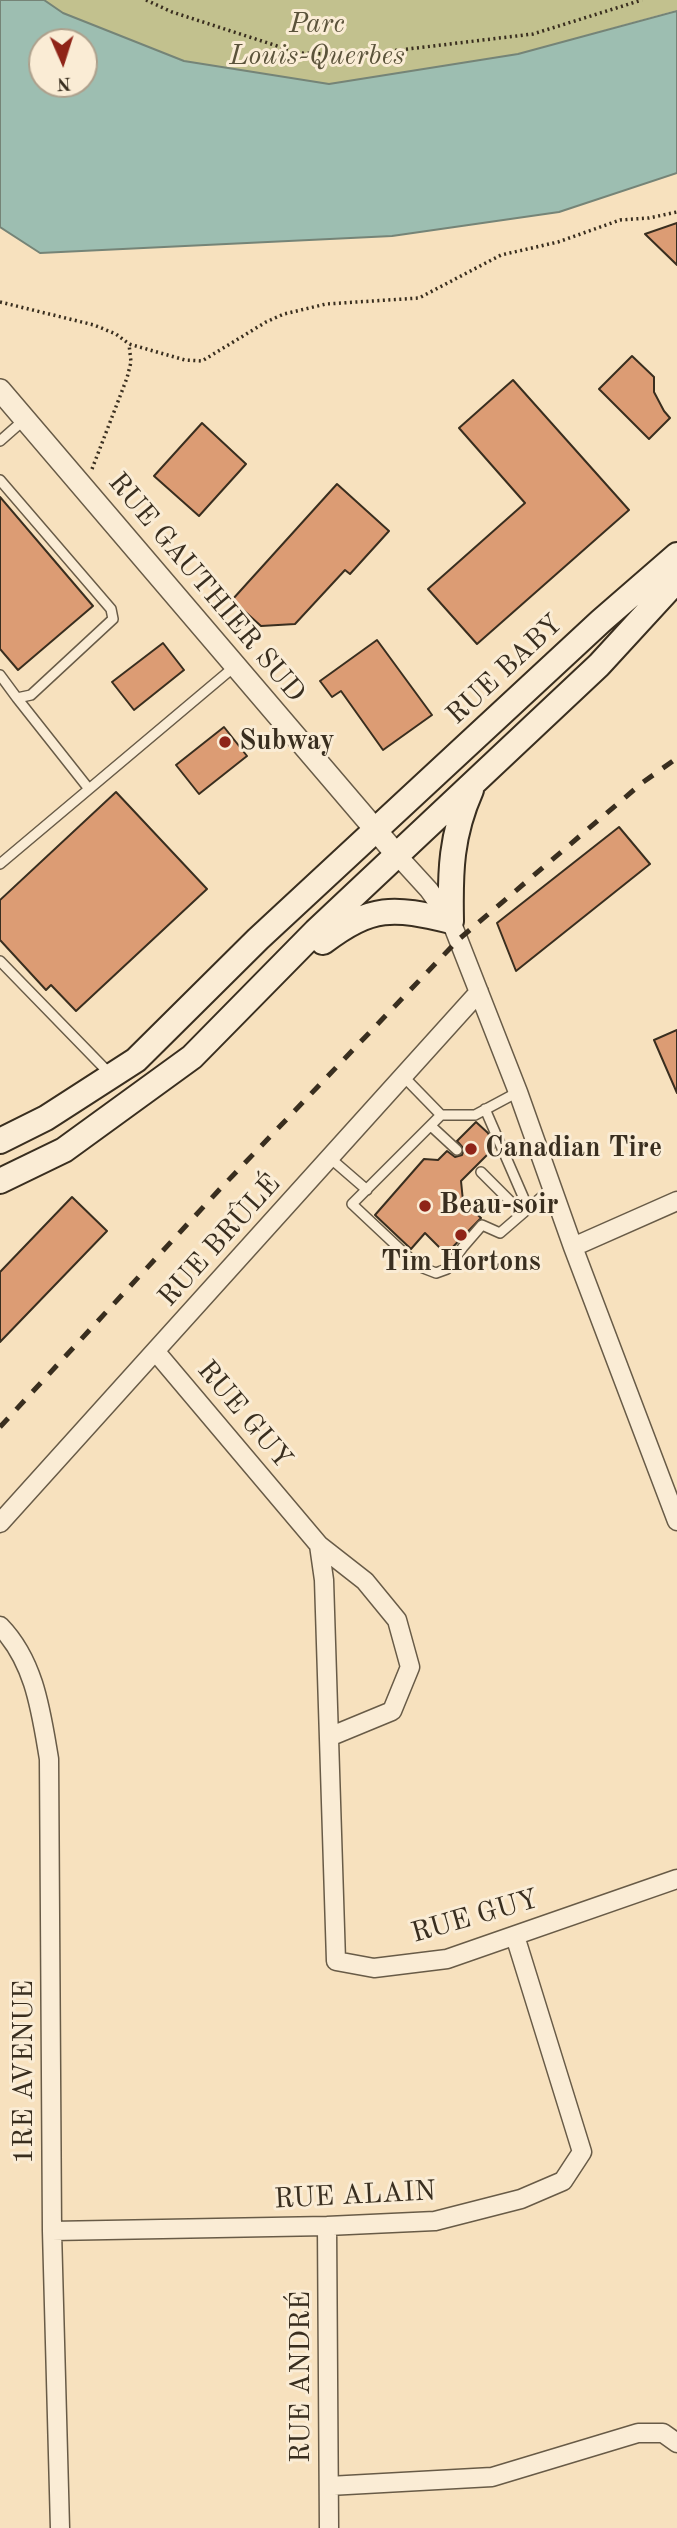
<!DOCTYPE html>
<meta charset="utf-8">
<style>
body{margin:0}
#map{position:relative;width:677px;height:2528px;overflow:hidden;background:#f7e1be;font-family:"Old Standard TT",serif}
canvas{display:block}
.north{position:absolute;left:28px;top:28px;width:70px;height:70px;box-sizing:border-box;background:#faecd5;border:2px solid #ada08c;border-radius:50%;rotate:177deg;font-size:19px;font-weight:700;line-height:28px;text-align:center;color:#392e1f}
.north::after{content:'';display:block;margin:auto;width:24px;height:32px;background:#8f2418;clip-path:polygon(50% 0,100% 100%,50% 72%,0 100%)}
</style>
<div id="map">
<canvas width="677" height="2528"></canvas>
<div class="north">N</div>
</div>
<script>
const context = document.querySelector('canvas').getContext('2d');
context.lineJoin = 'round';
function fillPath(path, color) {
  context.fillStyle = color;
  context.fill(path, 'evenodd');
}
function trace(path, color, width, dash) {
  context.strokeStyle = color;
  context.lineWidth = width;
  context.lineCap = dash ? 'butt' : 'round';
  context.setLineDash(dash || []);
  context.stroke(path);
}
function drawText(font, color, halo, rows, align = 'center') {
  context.font = font + ' "Old Standard TT",serif';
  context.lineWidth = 6;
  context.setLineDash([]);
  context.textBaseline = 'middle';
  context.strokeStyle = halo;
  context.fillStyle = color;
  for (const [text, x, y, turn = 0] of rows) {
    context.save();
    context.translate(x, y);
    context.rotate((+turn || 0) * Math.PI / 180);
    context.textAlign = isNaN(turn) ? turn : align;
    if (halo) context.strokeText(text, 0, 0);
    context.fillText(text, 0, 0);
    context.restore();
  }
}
fillPath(new Path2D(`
 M44,0H677V10L518,54L329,84L184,61L63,13Z`), '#c2c18e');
const water = new Path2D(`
 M0,0H44L63,13L184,61L329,84L518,54L677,11V173L559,212L392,236L40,253L0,227ZM42,42H84V84H42Z`);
fillPath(water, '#9dbeb1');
trace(water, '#758477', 2);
const building = new Path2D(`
 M677,223V265L645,234Z
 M632,356L654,377V392L664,411L670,418L649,439L599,389Z
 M513,380L629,510L477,644L428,589L525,503L459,428Z
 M202,423L246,464L199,516L154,476Z
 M337,484L389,531L350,574L345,570L295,624L261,626L232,600Z
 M0,497L93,606L18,670L0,649Z
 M377,640L432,715L383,750L341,691L332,697L320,681Z
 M163,643L184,670L134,710L112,682Z
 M224,727L247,756L199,794L176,765Z
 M116,792L207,889L76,1011L51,985L46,990L0,940V900Z
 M619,827L650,864L516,971L497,923Z
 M677,1030V1093L654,1040Z
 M476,1122L488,1133L494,1148L461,1181L463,1201L481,1218L446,1254L425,1233L411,1249L375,1215L424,1159L438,1160L447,1151L455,1157L462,1155L464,1149L457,1141Z
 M72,1197L107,1231L0,1342V1272Z`);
fillPath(building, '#dc9c74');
trace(building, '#392e1f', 2);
const service = new Path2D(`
 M0,441L25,419
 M0,480L111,609L113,619L31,695L17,698L0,675
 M17,698L89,789
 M0,864L234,667
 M0,961L111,1075
 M403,1076L441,1115
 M518,1092L475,1115H441L352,1204L418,1266L436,1273L447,1269L463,1247L482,1225L500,1233L552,1188
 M485,1109L528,1208
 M431,1126L457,1150
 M330,1158L367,1190
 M481,1172L522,1213`);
const minor = new Path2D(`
 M397,855L429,890L451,921L518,1092L573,1247L677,1521
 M573,1247L677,1201
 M156,1352L319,1545L324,1580L336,1961L374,1968L447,1959L677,1879
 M0,1523L479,992
 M319,1545L365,1581L397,1620L410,1667L392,1711L329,1737
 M0,1626C35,1662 41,1712 49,1759L52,2231L60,2528
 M327,2226L329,2528
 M52,2231L327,2226L435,2221L521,2199L563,2181L582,2152L515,1936
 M329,2486L492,2477L638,2433H663L677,2443`);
const tertiary = new Path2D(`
 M0,390L397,855`);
const secondary = new Path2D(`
 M323,942C372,905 393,907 451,921C450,871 451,835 471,790
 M0,1141L46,1118L136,1060L258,939L601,621L677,555
 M0,1181L64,1150L192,1057L316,931L599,665L677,580`);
trace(service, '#685b47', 12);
trace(minor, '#685b47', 21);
trace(tertiary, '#685b47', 24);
trace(secondary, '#392e1f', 28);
trace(new Path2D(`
 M146,0L172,12L299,53L358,55L533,34L642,0
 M0,302L94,325L116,334L129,344L185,360L202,361L266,322L284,314L326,304L419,298L501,255L558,242L620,220L649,218L677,212
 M92,469L127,378L131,362L129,344`), '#392e1f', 3.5, [2, 3.5]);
trace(service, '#faecd5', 9);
trace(minor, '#faecd5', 18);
trace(tertiary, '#faecd5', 21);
trace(secondary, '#faecd5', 24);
trace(new Path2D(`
 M0,1427L219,1190L458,940L642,783L677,758`), '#392e1f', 5, [12, 12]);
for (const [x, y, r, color] of [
 [225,742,7,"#8f2418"],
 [471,1149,7,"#8f2418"],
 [425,1206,7,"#8f2418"],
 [461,1235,7,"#8f2418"]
]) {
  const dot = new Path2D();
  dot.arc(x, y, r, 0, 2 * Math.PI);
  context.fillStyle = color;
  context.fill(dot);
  trace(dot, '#faecd5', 2.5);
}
drawText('italic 28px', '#5b533b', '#faecd5', [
 ["Parc",317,25],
 ["Louis-Querbes",317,57]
]);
drawText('28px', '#392e1f', '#faecd5', [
 ["RUE GAUTHIER SUD",206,588,50],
 ["RUE BABY",505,670,-43],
 ["RUE BRÛLÉ",220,1241,-48],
 ["RUE GUY",244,1415,50],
 ["RUE GUY",475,1917,-16],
 ["1RE AVENUE",25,2072,-90],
 ["RUE ALAIN",355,2196,-3],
 ["RUE ANDRÉ",302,2377,-90]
]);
drawText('bold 28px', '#392e1f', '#faecd5', [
 ["Subway",239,742],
 ["Canadian Tire",485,1149],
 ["Beau-soir",439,1206],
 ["Tim Hortons",461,1263,"center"]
], 'left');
</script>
